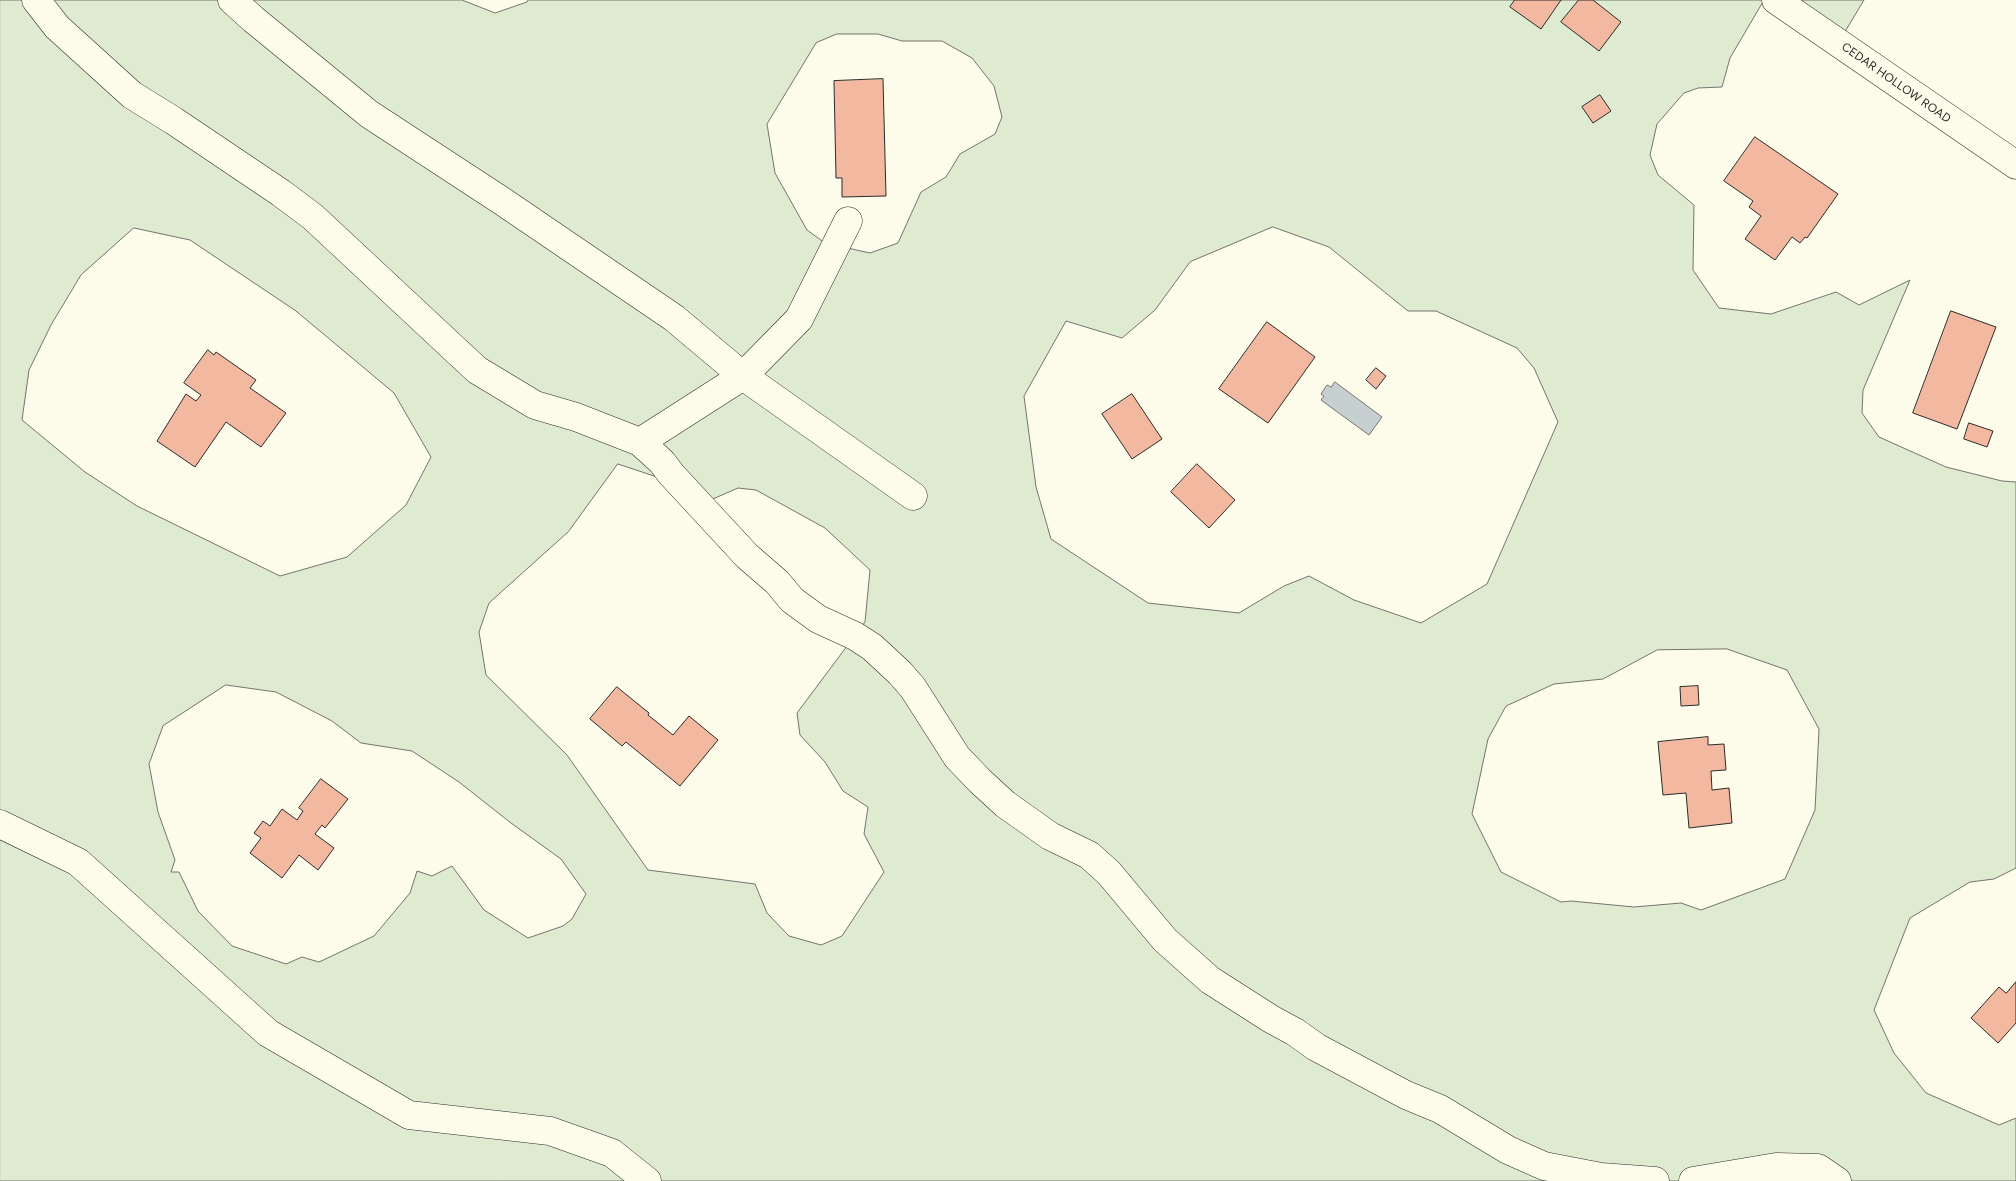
<!DOCTYPE html>
<style>
body{margin:0}
canvas{display:block;background:#fdfbea}
</style>
<canvas width="2016" height="1181"></canvas>
<script>
const context = document.querySelector('canvas').getContext('2d');
context.lineJoin = 'round';
function fillPath(path, color) {
  context.fillStyle = color;
  context.fill(path, 'evenodd');
}
function trace(path, color, width, dash) {
  context.strokeStyle = color;
  context.lineWidth = width;
  context.lineCap = dash ? 'butt' : 'round';
  context.setLineDash(dash || []);
  context.stroke(path);
}
function drawText(font, color, halo, rows, align = 'center') {
  context.font = font + ' Figtree,sans-serif';
  context.lineWidth = 4;
  context.setLineDash([]);
  context.textBaseline = 'middle';
  context.strokeStyle = halo;
  context.fillStyle = color;
  for (const [text, x, y, turn = 0] of rows) {
    context.save();
    context.translate(x, y);
    context.rotate((+turn || 0) * Math.PI / 180);
    context.textAlign = isNaN(turn) ? turn : align;
    if (halo) context.strokeText(text, 0, 0);
    context.fillText(text, 0, 0);
    context.restore();
  }
}
const green = new Path2D(`
 M0,0H462L495,13L527,2L528,0H1764L1730,58L1722,87L1698,88L1684,93L1657,124L1650,155L1658,175L1694,205L1693,270L1719,308L1771,314L1836,292L1859,305L1910,280L1863,390L1862,413L1879,437L1946,467L2002,481L2016,482V868L1994,879L1970,882L1910,918L1874,1010L1894,1053L1926,1093L1999,1125L2016,1118V1181H0ZM837,34H878L902,41H942L972,58L994,86L1002,117L995,134L960,154L946,177L921,192L898,243L870,253L825,243L807,230L775,173L767,124L816,43ZM1273,227L1329,247L1408,311H1436L1517,348L1534,368L1558,422L1487,584L1421,623L1354,600L1309,576L1284,586L1239,613L1148,603L1051,539L1036,487L1024,396L1066,321L1122,338L1155,310L1190,262ZM134,228L190,240L296,311L394,393L431,457L406,505L347,557L280,576L137,506L85,472L22,420L29,370L51,325L81,275ZM618,464L675,483L706,502L738,488L756,490L825,528L870,570L865,622L797,713L800,735L825,762L843,791L868,807L864,834L884,872L842,936L821,945L789,936L767,913L755,884L648,870L567,755L486,675L479,632L489,603L568,532ZM1727,649L1787,670L1819,729L1815,810L1785,879L1701,910L1681,903L1634,907L1571,901L1561,902L1501,872L1472,814L1488,739L1506,706L1554,684L1603,679L1657,650ZM226,685L276,692L332,721L361,743L412,751L459,782L511,823L561,859L586,894L572,919L563,926L528,938L484,910L452,866L432,876L417,871L410,893L374,936L319,962L302,957L286,964L232,946L198,911L179,872H171L175,860L158,812L149,764L163,726Z
 M1780,0H1864L1843,35Z`);
fillPath(green, '#deebd1');
trace(green, '#74746e', 1);
const water = new Path2D(`
 M1335,382L1382,417L1369,435L1321,400L1324,396L1321,394L1327,385L1331,387Z`);
fillPath(water, '#c7d0d0');
trace(water, '#74746e', 1);
const building = new Path2D(`
 M1515,0H1561L1541,29L1510,7Z
 M1579,0H1593L1621,22L1599,51L1561,22Z
 M883,79L886,196L842,197V178H836L834,81Z
 M1600,95L1611,111L1593,123L1582,107Z
 M1755,137L1838,194L1807,238L1805,237L1800,243L1792,237L1775,260L1745,239L1761,216L1749,207L1753,201L1724,181Z
 M1951,311L1996,327L1957,429L1913,413Z
 M1267,322L1315,357L1268,423L1219,389Z
 M208,350L214,355L216,352L256,380L250,388L286,413L261,447L226,422L195,467L157,441L186,394L196,401L201,395L184,383Z
 M1376,368L1386,376L1376,389L1366,380Z
 M1132,394L1162,439L1132,459L1102,414Z
 M1969,423L1993,431L1987,447L1964,439Z
 M1197,464L1235,500L1209,528L1171,492Z
 M1698,686L1699,705L1681,706L1680,687Z
 M617,687L649,713L648,715L673,735L689,716L718,740L680,786L626,742L622,746L590,719Z
 M1708,737V745L1724,744L1726,770L1711,771L1712,790L1729,788L1732,823L1689,828L1686,793L1663,795L1658,742Z
 M321,779L348,799L325,828L322,825L315,834L334,848L318,870L299,855L282,878L250,853L261,838L254,833L263,821L270,826L282,809L297,820L303,811L299,808Z
 M2016,982V1023L1998,1043L1971,1018L1999,987L2006,993Z`);
fillPath(building, '#f2b8a0');
trace(building, '#2b2b2b', 1);
const minor = new Path2D(`
 M36,0L57,27L132,95L174,121L281,193L313,217L477,370L535,405L576,417L640,442L662,462L671,474L747,556L777,582L792,600L818,619L855,636L872,647L900,673L913,688L957,757L980,781L1005,804L1050,836L1089,855L1109,873L1165,940L1210,980L1271,1019L1295,1032L1316,1047L1406,1095L1440,1109L1508,1150L1544,1166L1601,1177L1655,1181
 M232,0L253,19L369,114L502,201L674,318L743,376L913,496
 M1776,0L2016,165
 M640,442L743,376L799,319L848,221
 M0,824L78,862L268,1033L409,1115L550,1131L612,1153L647,1181
 M1693,1181L1776,1167L1818,1168L1837,1181`);
trace(minor, '#2b2b2b', 29);
trace(minor, '#fdfbea', 28);
drawText('12px', '#2b2b2b', '#fdfbea', [
 ["CEDAR HOLLOW ROAD",1896,83,35]
]);
</script>
